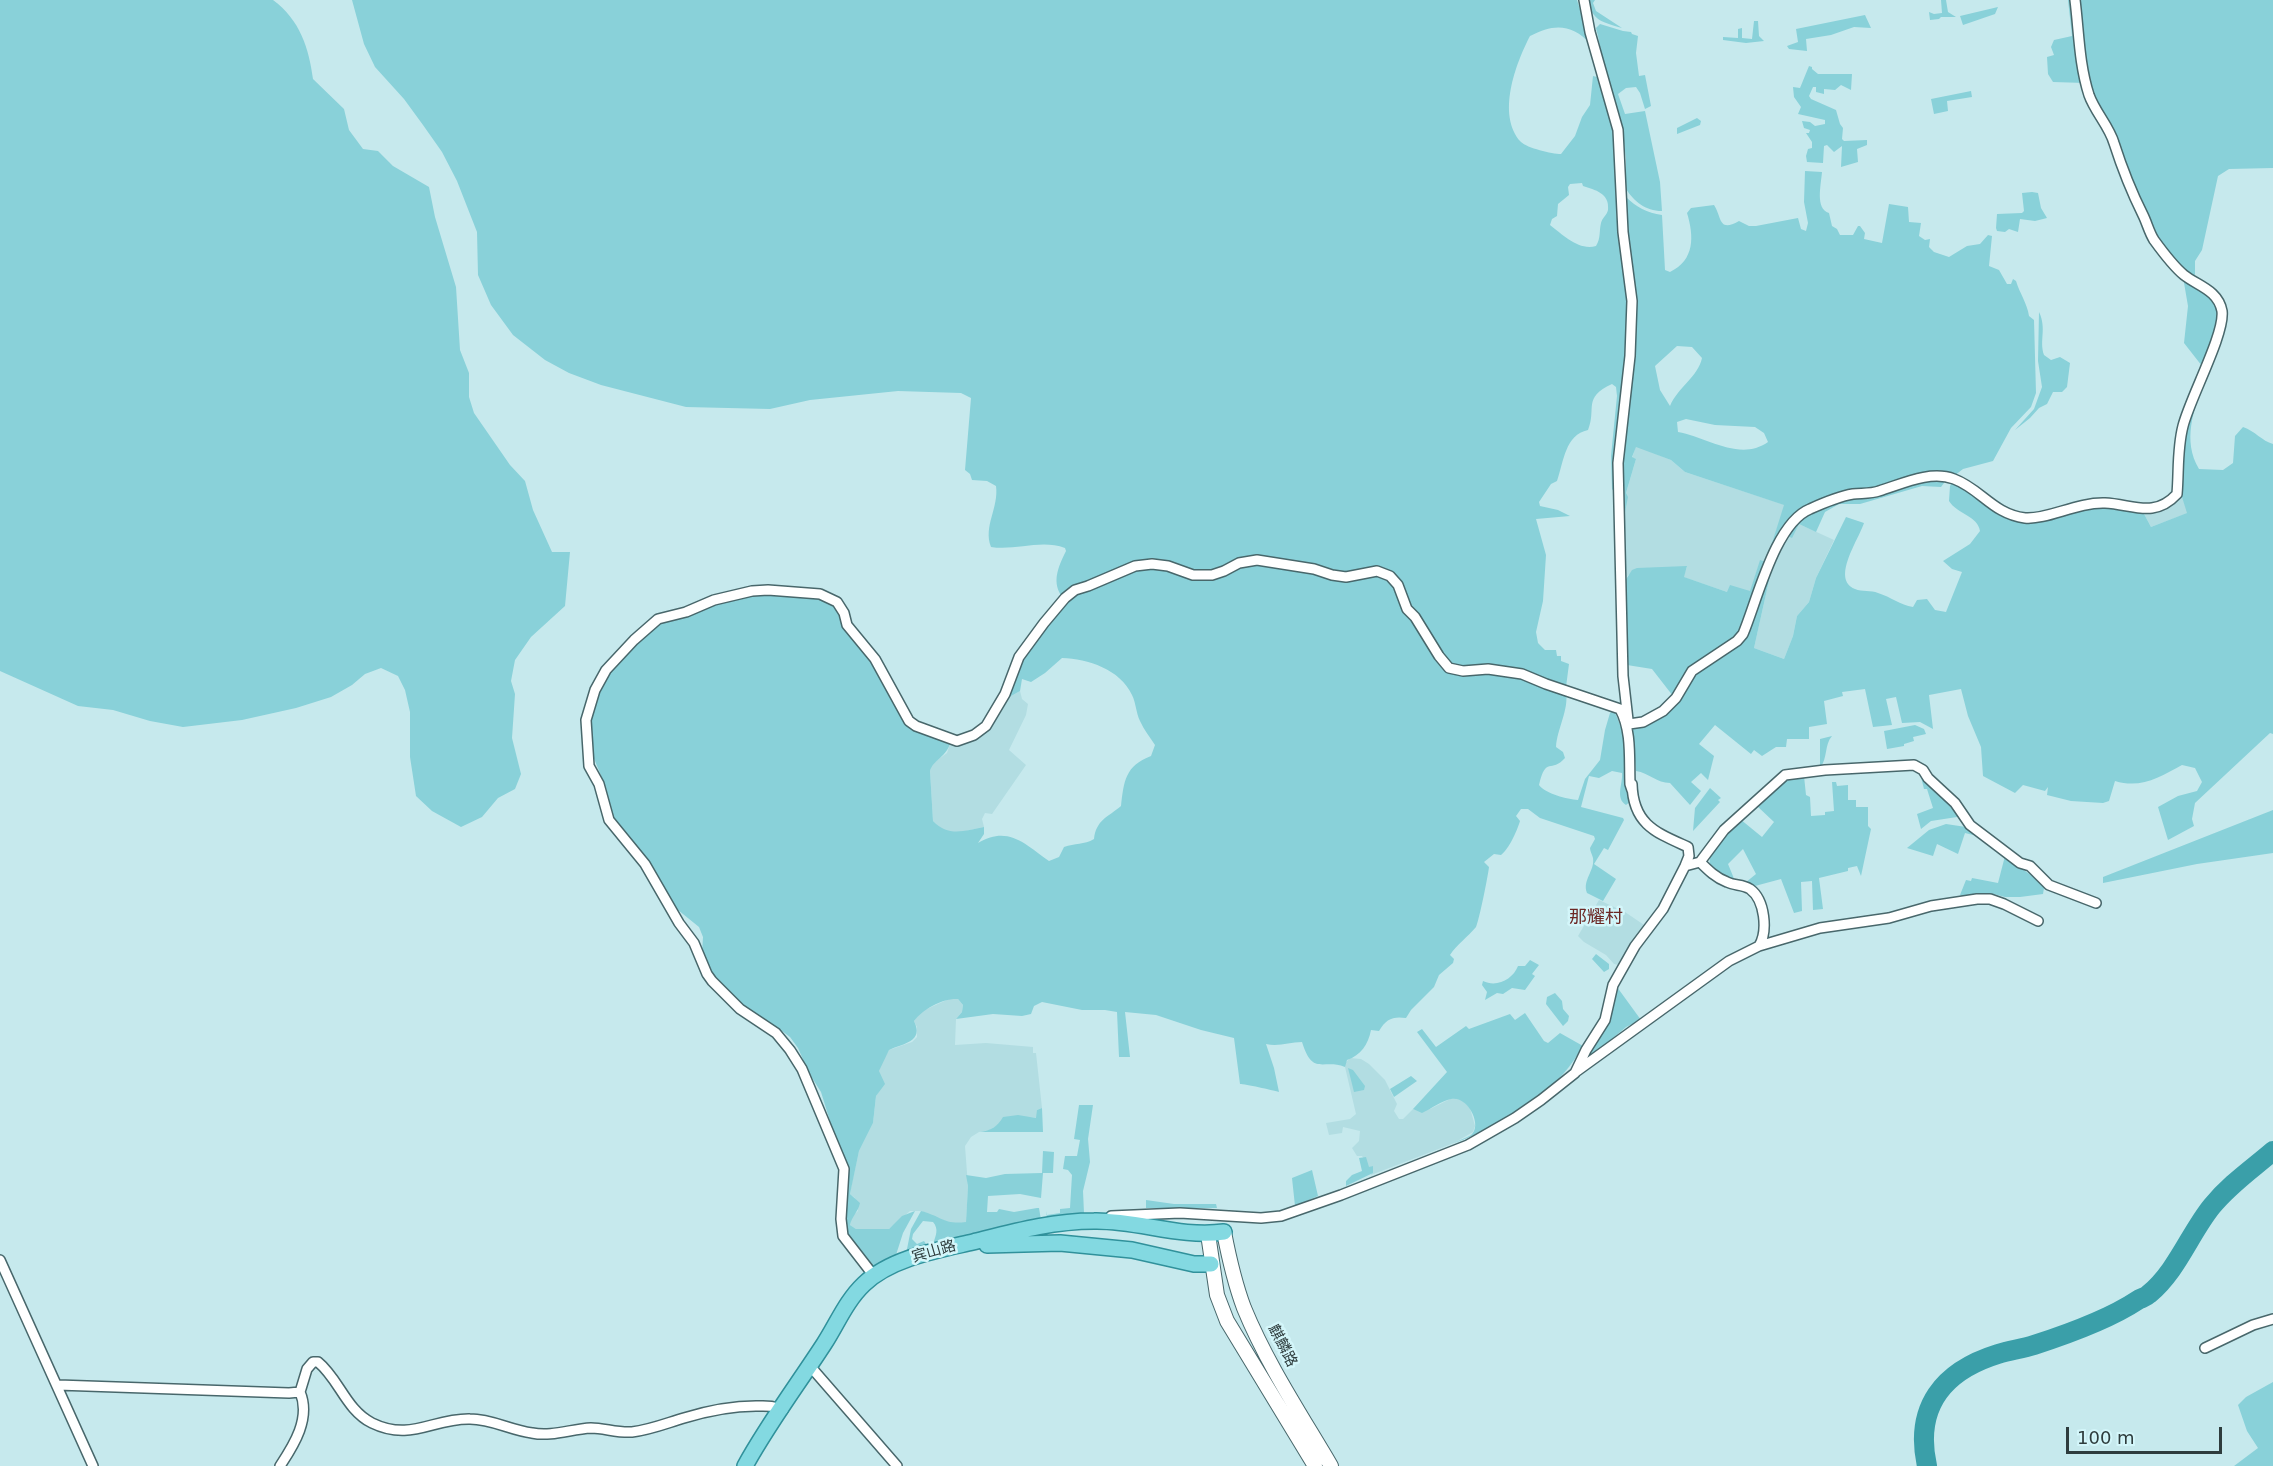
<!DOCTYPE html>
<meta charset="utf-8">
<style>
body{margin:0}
#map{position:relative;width:2273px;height:1466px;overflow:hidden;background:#c6e9ed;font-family:"DejaVu Sans",sans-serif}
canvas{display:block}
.scale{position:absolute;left:2066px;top:1427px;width:156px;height:27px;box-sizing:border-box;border:3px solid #2e3c3d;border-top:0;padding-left:8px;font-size:18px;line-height:21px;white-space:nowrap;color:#2e3c3d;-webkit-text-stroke:4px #d3f6fa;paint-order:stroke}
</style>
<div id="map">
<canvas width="2273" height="1466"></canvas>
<div class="scale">100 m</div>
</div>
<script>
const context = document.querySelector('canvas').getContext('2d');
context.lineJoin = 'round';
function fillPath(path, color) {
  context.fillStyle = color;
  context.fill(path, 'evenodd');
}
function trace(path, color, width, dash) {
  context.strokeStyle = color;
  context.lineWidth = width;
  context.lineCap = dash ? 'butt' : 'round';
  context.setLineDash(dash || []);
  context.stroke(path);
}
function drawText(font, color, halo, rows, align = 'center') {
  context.font = font + ' "DejaVu Sans","Noto Sans SC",sans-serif';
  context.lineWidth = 5;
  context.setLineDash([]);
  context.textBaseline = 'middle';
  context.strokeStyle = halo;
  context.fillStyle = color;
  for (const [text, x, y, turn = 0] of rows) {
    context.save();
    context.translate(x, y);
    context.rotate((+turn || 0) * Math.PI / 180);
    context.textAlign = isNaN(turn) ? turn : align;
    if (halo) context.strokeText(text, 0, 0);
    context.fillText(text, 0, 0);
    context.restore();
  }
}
fillPath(new Path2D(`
 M1636,446L1671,460L1685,472L1785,505L1766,562L1760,561L1750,592H1727L1683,577L1687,567L1628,575L1625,581L1623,522L1627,497L1626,493L1636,459L1632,458Z
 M2181,494L2188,513L2151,527L2143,512Z
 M1799,524L1834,540L1816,578L1809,602L1797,616L1793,636L1784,659L1754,648L1772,567L1786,535Z
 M1020,691L1022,699L1028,704L1026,715L1009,750L1026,765L992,814L985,813L982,819L984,827L961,832H951L941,830L933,821L930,771L932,764L947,753L950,744L969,741L1004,700Z
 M1599,900L1625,912L1647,927L1619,965L1614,964L1606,955L1584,942L1578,936Z
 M949,999H958L963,1005L962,1012L956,1019L955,1045L986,1043L1033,1047V1053H1036L1042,1108L1037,1110V1118L1027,1117L998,1125L990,1130L979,1132L971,1137L965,1146L968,1186L966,1223L952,1224L921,1211H910L889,1229H856L850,1225L852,1216L858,1211L855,1198L850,1194L852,1183L859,1151L873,1123L876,1096L880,1089L879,1071L882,1061L889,1050L912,1042L917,1037V1027L914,1021L920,1012Z
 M1350,1058L1361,1059L1369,1064L1385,1080L1397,1104L1394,1111L1399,1119H1403L1413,1109L1419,1111L1430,1109L1450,1099L1455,1098L1463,1101L1470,1108L1475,1126L1473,1132L1454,1143L1371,1175L1373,1166L1369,1168L1362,1156H1357L1352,1148L1359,1141L1360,1131L1343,1127L1342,1133L1329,1135L1326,1123L1350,1119L1356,1114L1345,1067V1063Z`), '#b2dde2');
fillPath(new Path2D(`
 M0,0H273C300,20 309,48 313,79L344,109L349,130L363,149L378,151L393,166L429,187L435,217L456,287L460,350L469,373V397L474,413L510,465L525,481L533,510L552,552H570L565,606L531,637L515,660L511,681L515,694L512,738L521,774L515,789L498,798L482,817L461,827L432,811L416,796L410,757V712L405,690L398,676L381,668L365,674L352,685L331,697L296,708L242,720L183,727L150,721L113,710L78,706L0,671Z
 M352,0H1577L1591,44C1572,24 1554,23 1530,36C1516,63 1496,115 1521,142C1527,148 1552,154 1561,154L1575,136L1582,117L1590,105L1593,76L1597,77L1615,135L1618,176L1616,211L1625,274L1627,307V337L1615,493L1612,489L1611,456L1617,396L1616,387L1612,384C1582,398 1597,408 1588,430C1565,435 1564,461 1557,481L1551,484L1539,502L1540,506L1558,510L1570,516L1536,519L1546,555L1543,601L1536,632L1538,643L1545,650H1556L1557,656H1561V661L1569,664L1566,687L1450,666L1409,609L1391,574L1346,575L1258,558L1224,570L1194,572L1151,562L1063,598C1051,583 1058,567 1066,551L1065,548C1041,539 1015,551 991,547C983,526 999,508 996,486L987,481L972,480L970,474L965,470L971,398L961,393L898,391L810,400L770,409L686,407L601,385L569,373L545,360L513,335L491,305L478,275L477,232L457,181L442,152L423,125L404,99L375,67L364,44ZM1582,183L1583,186C1595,190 1610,193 1608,210C1607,215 1602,218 1601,223C1599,231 1601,238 1596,246C1579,251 1563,235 1550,225L1552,219L1557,216L1558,204L1569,195L1568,187L1570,184Z
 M1587,0H1595L1593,3L1596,11L1622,28C1602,22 1593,21 1587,0Z
 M1941,0H1946L1948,12L1956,17H1941L1939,19L1930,20L1929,12L1934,14L1942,13Z
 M2068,0H2073L2085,83L2053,82L2048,74L2047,57L2054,55L2051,47L2054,40L2072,36Z
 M2077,0H2273V168L2229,169L2218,176L2202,250L2195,261V275L2185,272L2155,237L2090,92Z
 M1998,7L1995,14L1963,25L1960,16Z
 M1865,15L1871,28L1854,27L1831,35L1806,39L1807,51L1789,49L1787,46L1798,42L1796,29Z
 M1754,21H1758L1759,36L1764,41L1746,43L1723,40V37L1738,38V29L1742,28V38L1752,39Z
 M1600,24L1623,31L1631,32L1632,34L1638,36L1636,53L1639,76L1645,75L1651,106L1645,109L1640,93L1636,87L1626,88L1618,94L1625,114L1645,111L1660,182L1662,211C1645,211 1634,201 1626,189V158L1622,130L1604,68L1598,36L1596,28Z
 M1809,66L1812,67V69L1818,74H1852L1851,90L1841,85L1835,90L1824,89V94L1816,92V87H1813L1809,96L1811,99L1836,110L1840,124L1843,128L1842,139L1844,141L1867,140V145L1857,149L1858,162L1841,167L1842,146L1834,152L1827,145L1824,146L1823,163L1807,162L1806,156L1808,149L1812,148V142L1806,133H1809L1810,130L1804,128L1802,121L1810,122L1815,126L1825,124V120L1798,114L1801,107L1794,97L1793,87L1800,88Z
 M1971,91L1972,97L1947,101L1948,111L1934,114L1931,99Z
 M1697,118L1701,121L1700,125L1677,134V128Z
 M1805,171L1822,172C1821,185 1815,209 1829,213L1832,226L1837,229L1840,235H1853L1858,226H1860L1865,233L1864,239L1882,243L1889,204L1908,207L1909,222L1921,223L1919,236L1925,240L1930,239L1929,247L1934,252L1949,257L1967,246L1980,244L1988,235L1992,236L1989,266L1999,270L2007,284H2011L2013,279L2016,281C2020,294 2027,303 2029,316L2034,320L2036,393L2031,407L2011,428L1993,461L1963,469L1954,476L1864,492L1794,519L1742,633L1705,661L1673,696L1652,669L1627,665L1625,581L1632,570L1637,568L1687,566L1684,577L1727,592L1730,585L1750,591L1760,560L1766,562L1784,505L1685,472L1671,460L1636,447L1632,457L1636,459L1626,493L1628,497L1623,522L1622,466L1636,353L1625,198L1626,197C1636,207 1647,213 1662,215L1665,270L1670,272C1695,260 1694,236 1687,213L1691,208L1714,205C1722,217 1718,233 1739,221L1749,226H1756L1798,218L1801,229L1806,231L1808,223L1804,202ZM1677,346L1692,347L1702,358C1698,377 1678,387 1670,406L1660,390L1655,366ZM1686,419L1715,425L1755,427L1764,433L1768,442C1740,462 1707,437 1678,432L1677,422Z
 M2032,192L2038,193L2041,208L2047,218L2035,221L2020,219L2018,232L2009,229L2005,232L1997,231L1996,228L1997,214L2022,213L2024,211L2022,193Z
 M2183,277L2218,303V332L2202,366L2184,343L2188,306Z
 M2039,312C2047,329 2039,340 2044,355L2051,360L2060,357L2070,363L2067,387L2062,392H2053L2047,404L2039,408L2030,418L2015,430L2034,409L2042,387L2038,361Z
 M2203,382C2194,411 2182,440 2199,469L2223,470L2233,463L2235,436L2243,427C2255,431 2262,441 2273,444V734L2270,733L2195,803L2192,819L2194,826L2168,840L2158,807L2178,796L2197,791L2202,782L2195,768L2182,765C2160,777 2141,789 2115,781L2109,801L2103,803L2071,801L2047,795L2048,787L2045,791L2023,785L2015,793L1983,776L1981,747L1968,716L1961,689L1929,695L1933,729L1920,722L1902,723L1896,697L1886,699L1892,725L1873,727L1865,689L1842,692L1843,696L1824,701L1827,724L1809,727V739H1787L1786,747H1776L1762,756L1754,750L1751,754L1715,725L1699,744L1714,756L1708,780L1701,773L1691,782L1701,791L1690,805L1670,783C1657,783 1649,773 1636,771L1632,727L1665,712L1690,677L1737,644L1772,567L1754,648L1784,659L1793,636L1797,616L1809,602L1816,578L1846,517L1864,523C1858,541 1831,579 1855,589C1862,592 1871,590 1878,593C1891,597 1900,605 1913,607L1917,600L1927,599L1935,610L1946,612L1962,572L1952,569L1943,561L1970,544L1980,531C1978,516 1957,514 1949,501L1950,486L1953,481L2002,514H2055L2111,505L2143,512L2151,527L2187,513L2181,494L2185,428Z
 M1947,479L1941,487L1922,486L1860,504H1839L1825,512L1816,532L1799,524L1792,538L1786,535L1804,514L1840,501L1914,481Z
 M1257,562L1313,571L1376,574L1389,577L1447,669L1503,672L1566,692C1569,710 1557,729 1556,747L1563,752L1565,758C1551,774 1546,755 1539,785C1546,794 1567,799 1578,800L1585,779L1600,760L1605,730L1610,713L1614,710L1623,732L1631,801L1626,805C1615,798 1623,784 1622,773L1612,771L1599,778L1589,776L1581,807L1623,818L1624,820L1608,850L1604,848L1594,864L1616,879L1603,901L1587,893C1582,880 1595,871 1593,858C1592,854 1590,851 1590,848L1595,839L1594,836L1540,818L1528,809H1521L1516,816L1520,821C1517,831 1509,849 1501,855L1494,854L1484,862L1489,867C1488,876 1479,921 1476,927C1468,937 1457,944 1450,955L1454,959L1453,963L1439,975L1434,987L1411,1010L1406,1018C1393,1016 1386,1019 1379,1031L1371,1030C1368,1045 1361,1055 1347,1060L1345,1067C1323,1058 1313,1077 1302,1042C1289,1042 1279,1047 1266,1044L1274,1068L1279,1092C1272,1090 1245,1084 1240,1084L1234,1038L1201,1030L1156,1015L1125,1012L1130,1057H1119L1117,1012L1105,1010H1082L1042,1002L1034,1006L1031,1014L1022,1016L993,1014L956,1019L962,1012L963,1005L958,999C943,998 923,1009 914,1021C924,1042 904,1043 889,1050L879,1071L885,1084L876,1096L873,1123L859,1151L850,1194L860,1203C858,1212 852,1216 850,1225L856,1229H889L902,1216L915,1211L903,1233L895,1258L877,1268L867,1261L851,1242L844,1230L847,1187L834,1134L821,1092L809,1073L798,1048L790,1037L778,1028L751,1012L713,978L702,953L703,937L699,927L678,910L652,868L612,817L606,788L593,756L590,721L599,686L606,673L656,623L752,592L818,596L834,604L841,616L842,624L860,645L921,730C931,736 941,737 950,744C945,758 933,760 930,771L933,821C948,837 964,831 984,827V834L978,843C1008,825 1025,844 1049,861L1059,857L1064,847C1075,843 1084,845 1094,839C1096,820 1108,817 1121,806C1124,781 1125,766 1151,756L1155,745C1150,737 1144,730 1140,721C1136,713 1136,703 1132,695C1120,669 1088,659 1062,658L1045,673L1031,682L1022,679L1020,691L1004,700L1020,659L1075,592L1151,566L1193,576Z
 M1915,725L1924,729L1926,734L1913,737L1914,741L1904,744V746L1887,749L1884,731Z
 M1832,736C1824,745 1828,758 1820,768V739Z
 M1920,773L1943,795L1959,815L1957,817L1931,821L1921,829L1917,814L1933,808L1927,789H1924Z
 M1804,776L1806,795L1810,797L1811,816L1825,815V812L1834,811L1832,782H1836L1837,786L1848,785V800H1856V807H1868V826L1871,829L1861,876L1857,866L1848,868V871L1819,878L1823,909L1813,910L1812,881L1801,882L1802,911L1794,913L1781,879L1755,886L1745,883L1756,874L1743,849L1728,864L1735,881H1729L1710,866C1707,846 1727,831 1740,819L1762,837L1774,822L1756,805L1784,780Z
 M1710,788L1721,798L1718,800L1720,802L1693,831L1695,808Z
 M2273,810V853L2197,864L2103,883V877Z
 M1946,824L1966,827L1981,837L1965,833L1958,854L1937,844L1933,856L1907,848L1929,830Z
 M2005,856L2032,876L2044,888L2043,894L2020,897H2005L1994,894L1963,897L1960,895L1966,880L1971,881L1972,878L1998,883Z
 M1596,954L1609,964V969L1604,972L1592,959Z
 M1530,960L1539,965L1532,974L1535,976L1525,990L1512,988L1503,994L1497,993L1485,1000L1487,992L1482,985L1483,981C1497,988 1513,979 1518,966H1525Z
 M1617,987L1641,1020L1626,1027L1593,1055L1589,1056Z
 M1555,993L1562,1001L1563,1009L1569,1016L1568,1021L1563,1026L1546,1004L1547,997Z
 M1525,1013L1544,1041L1548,1043L1560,1033L1583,1046C1577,1056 1571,1065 1564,1073C1544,1097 1483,1134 1454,1143C1459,1140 1467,1138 1471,1135C1483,1126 1468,1095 1451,1099C1441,1101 1431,1109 1422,1113L1413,1109L1447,1072L1417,1032L1422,1029L1436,1047L1466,1026L1469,1029L1510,1014L1515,1020Z
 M1348,1068L1353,1070L1365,1086L1364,1090L1354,1092Z
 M1411,1076L1417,1081L1394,1097L1390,1089Z
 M1079,1105H1093L1088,1139L1090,1162L1083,1191L1084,1213L1047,1218L1046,1211L1047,1215L1060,1213V1209L1070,1208L1072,1175L1068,1170L1063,1169L1065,1156H1077L1080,1140L1074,1139Z
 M1042,1108L1043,1132H980C992,1130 997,1127 1003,1117L1018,1115L1036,1118L1037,1110Z
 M1043,1151L1054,1152L1053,1173H1043L1041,1198L1020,1194L988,1196L987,1212H997L999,1209L1014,1212L1037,1208H1039L1041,1220L933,1244C936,1235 939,1229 933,1222L923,1221L913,1234L912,1239L917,1244L924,1241L928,1247L906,1254L911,1229L921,1211C941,1216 944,1225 966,1222L968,1186L966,1175L986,1178L1005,1174L1042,1173Z
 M1366,1157L1369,1167L1373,1166V1173L1346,1186V1181L1352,1175L1362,1171L1359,1158Z
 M1312,1170L1318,1196L1295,1206L1292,1178Z
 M1146,1200L1174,1204H1216L1217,1208H1146Z
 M2273,1382V1466H2234L2258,1448L2247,1431L2238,1405L2246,1397Z`), '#89d1d9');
trace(new Path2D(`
 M1927,1466C1914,1407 1943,1371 1998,1354C2010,1350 2022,1349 2034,1345C2065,1335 2111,1318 2138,1300C2141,1298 2146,1297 2149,1294C2177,1271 2190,1233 2212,1206C2230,1184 2252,1169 2273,1151`), '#3a9fa9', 20);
const minor = new Path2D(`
 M1584,0L1590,32L1618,130L1623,232L1632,301L1630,356L1618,463L1623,676L1628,720
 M1629,724L1643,722L1663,711L1676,698L1692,671L1737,641L1743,634C1757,601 1775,523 1810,509C1821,504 1841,496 1853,494C1861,493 1871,494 1879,491C1902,484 1930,470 1954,479C1981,489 1993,514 2025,518C2047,520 2077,502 2105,503C2132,504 2154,519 2177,494C2179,471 2177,449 2183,426C2190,398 2225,334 2222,311C2218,290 2198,286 2184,275C2173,266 2162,251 2154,240C2149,232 2147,223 2143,215C2131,191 2122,168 2114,143C2109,126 2095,112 2089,95C2079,64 2079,32 2075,0
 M1700,862C1708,870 1716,878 1727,882C1735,886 1742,884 1750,889C1765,900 1768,931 1759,946
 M1685,866L1700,862L1724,830L1785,775L1825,770L1914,765L1923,770L1928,778L1955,803L1970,825L1999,847L2020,863L2030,866L2049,885L2096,903
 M1577,1071L1729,961L1759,946L1820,928L1889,918L1931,906L1977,899H1990L2004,904L2038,921
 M1111,1216L1180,1213L1261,1218L1281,1216L1341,1195L1468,1145L1515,1118L1541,1100L1575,1073L1586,1050L1605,1020L1613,985L1635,946L1663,909L1685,866L1689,856L1688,847C1657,833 1633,825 1632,784
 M0,1260L93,1466
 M874,1276L843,1236L841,1219L844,1169L802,1069L790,1050L776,1033L740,1009L712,981L707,974L694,943L679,923L645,864L609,820L599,784L589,766L586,720L595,690L606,670L634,640L658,619L686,612L714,600L752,591L768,590L820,594L837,602L844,613L847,625L875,659L909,721L916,726L957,741L974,735L986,726L1005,694L1019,657L1044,623L1065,598L1075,590L1088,586L1135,566L1152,564L1168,566L1193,575H1212L1224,571L1239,563L1257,560L1314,569L1332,575L1346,577L1377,571L1390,576L1398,585L1407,609L1415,617L1439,656L1449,668L1463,671L1488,669L1522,674L1546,684L1620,709C1632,731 1629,759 1630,784L1632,790
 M2205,1348L2253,1325L2273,1319
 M810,1366L897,1466
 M58,1385L289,1393L300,1392L307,1369L313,1362H318C339,1379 346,1410 372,1423C411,1442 433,1418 470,1419C492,1419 510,1430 532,1433C552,1437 571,1429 591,1428C604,1428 617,1433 632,1432C650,1430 667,1423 684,1418C707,1411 732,1406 756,1406C766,1406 773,1405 783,1410
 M280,1466C294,1445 311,1418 300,1392`);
const secondary = new Path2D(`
 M1224,1232C1229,1258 1235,1284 1244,1308C1267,1364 1301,1415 1331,1466
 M1208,1234L1217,1295L1227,1321L1315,1466`);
const primary = new Path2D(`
 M987,1245L1060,1243L1132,1250L1194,1264H1211
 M745,1466C768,1424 798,1384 824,1344C837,1324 846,1301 864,1284C891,1258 938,1250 973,1242C1013,1232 1052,1221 1094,1221C1138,1220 1179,1238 1224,1232`);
trace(minor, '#48676b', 12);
trace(secondary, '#48676b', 16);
trace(primary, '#30919b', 18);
trace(minor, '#fff', 9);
trace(secondary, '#fff', 14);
trace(primary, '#83d9e1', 15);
drawText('15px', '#2e3c3d', '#d3f6fa', [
 ["宾山路",934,1252,-16],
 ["麒麟路",1282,1346,63]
]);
drawText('18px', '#6c2724', '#d3f6fa', [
 ["那耀村",1596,918]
]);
</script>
